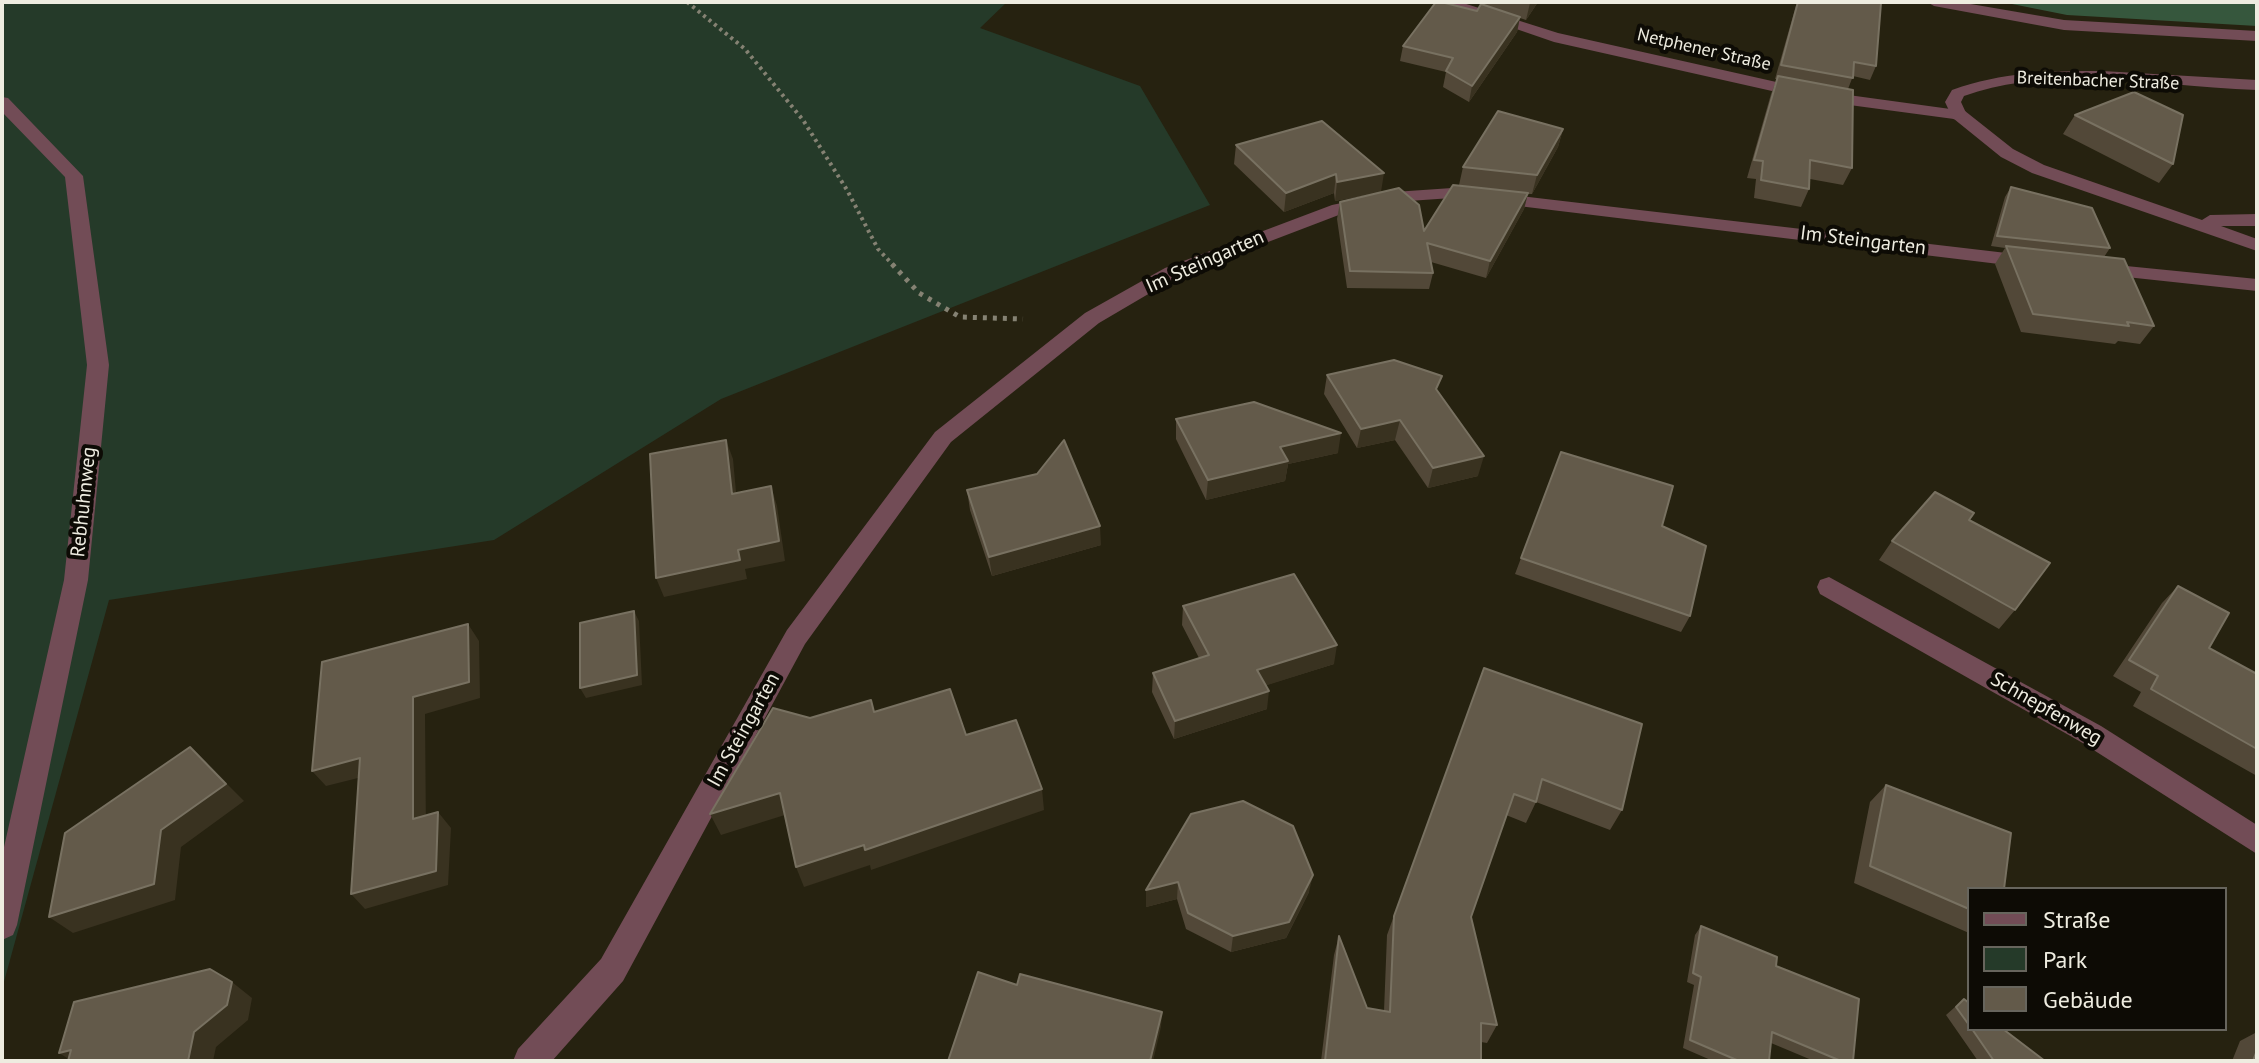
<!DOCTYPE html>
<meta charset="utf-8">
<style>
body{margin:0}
#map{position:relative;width:2259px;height:1063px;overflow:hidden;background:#262210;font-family:"PT Sans",sans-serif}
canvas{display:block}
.frame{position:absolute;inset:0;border:4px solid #eeece0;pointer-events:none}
.legend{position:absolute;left:1967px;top:887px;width:260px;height:144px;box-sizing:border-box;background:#0d0b05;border:2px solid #67655d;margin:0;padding:10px 14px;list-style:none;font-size:24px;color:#eeece0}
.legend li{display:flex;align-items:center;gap:16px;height:40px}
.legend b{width:40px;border:2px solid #67655d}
</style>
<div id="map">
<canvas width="2259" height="1063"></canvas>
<div class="frame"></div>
<ul class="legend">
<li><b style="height:10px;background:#724c56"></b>Straße</li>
<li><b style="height:22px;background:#253a29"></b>Park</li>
<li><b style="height:22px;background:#635a4a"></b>Gebäude</li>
</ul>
</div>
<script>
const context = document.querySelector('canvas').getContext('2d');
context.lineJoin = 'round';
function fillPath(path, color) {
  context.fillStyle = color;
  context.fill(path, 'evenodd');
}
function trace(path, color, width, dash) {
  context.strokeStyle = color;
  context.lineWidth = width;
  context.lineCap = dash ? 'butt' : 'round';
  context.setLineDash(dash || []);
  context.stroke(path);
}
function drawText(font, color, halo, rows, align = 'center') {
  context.font = font + ' "PT Sans",sans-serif';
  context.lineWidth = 8;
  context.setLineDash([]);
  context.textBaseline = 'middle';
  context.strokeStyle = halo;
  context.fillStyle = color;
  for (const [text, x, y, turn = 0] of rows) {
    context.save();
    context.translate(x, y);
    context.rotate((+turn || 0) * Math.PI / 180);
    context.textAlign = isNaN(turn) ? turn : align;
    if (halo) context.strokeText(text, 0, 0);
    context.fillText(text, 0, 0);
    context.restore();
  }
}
fillPath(new Path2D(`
 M2,2H1007L980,28L1140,86L1210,205L721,399L494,540L109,600L2,989Z`), '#253a29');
fillPath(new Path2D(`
 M2002,2H2257V26L2067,15Z`), '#36573d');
trace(new Path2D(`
 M687,2L745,49L803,120L847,190L878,249L894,266`), '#858273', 4, [3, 4]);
trace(new Path2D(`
 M892,264L919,293L960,317L1023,319`), '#858273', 5, [4, 6]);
fillPath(new Path2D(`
 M1438,2H1460L1558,33L1812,90L1965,111L2013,149L2044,165L2202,220L2210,215L2257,214V226H2221L2257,239V251L2032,173L2001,157L1954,119L1812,100L1554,42Z
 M1927,2H1959L2064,20L2257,31V41L2064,30L1934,6Z
 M2,97L8,98L83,176L109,365L88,580L17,925L13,935L2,940V856L64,580L87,365L65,177L2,112Z
 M1452,188L2032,256L2042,262L2032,268L1452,198L1394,202L1344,213L1179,276L1099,323L951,442L805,644L623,981L552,1061H513L518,1049L601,959L787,630L935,432L1085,313L1165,268L1332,205L1394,192Z
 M2096,263L2257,279V291L2089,273L2086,269L2089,265Z
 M1829,577L2101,726L2257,825V854L2081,742L1820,594L1817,587L1820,580Z`), '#724c56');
fillPath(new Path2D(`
 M2102,71L2257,80V90C2162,87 2056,63 1964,96L1961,102L1967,115L1959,120L1953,119L1945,102L1952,90C2002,72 2050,71 2102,71Z`), '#724c56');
fillPath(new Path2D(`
 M1485,2H1538L1526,20L1520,18L1517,32L1469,102L1443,87L1446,72L1400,61L1403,46L1477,11L1484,5Z
 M1797,2H1873L1876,66L1870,80L1853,76L1848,89L1852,168L1843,185L1810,179L1809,189L1801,207L1754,198L1756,179L1747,178L1771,94L1777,79H1775Z
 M2075,115L2173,164L2159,183L2063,134Z
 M1322,121L1381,192L1335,201L1334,193L1284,212L1234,164L1236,145Z
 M1563,129L1558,147L1532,194H1528L1524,209L1486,278L1431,262L1433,273L1429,289L1347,288L1337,219L1340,202L1424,231L1459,185L1463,167Z
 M2011,187L2110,248L2104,257L2154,326L2140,344L2118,341L2115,344L2021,332L1995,264L2005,248L1991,246L2005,197Z
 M1327,375L1438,392L1478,476L1428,488L1395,440L1357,448L1324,394Z
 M1176,419L1338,453L1288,464L1285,481L1206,500L1176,439Z
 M1561,452L1662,526L1690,616L1681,632L1515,574Z
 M967,490L1101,545L992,576L970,510Z
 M1969,520L2015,610L1999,629L1879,560L1892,541Z
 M2178,586L2209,648L2257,674V776L2133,706L2141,692L2113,676L2162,603Z
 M1183,606L1334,664L1266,685L1267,709L1174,739L1152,692L1153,673L1199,658L1182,625Z
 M1484,668L1622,810L1610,830L1536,802L1526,823L1506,815L1471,917L1497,1025L1487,1043L1481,1042V1061H1321L1334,955L1339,936L1367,1008L1384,1011L1387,935Z
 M1886,785L1969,889V933L1854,883L1870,802Z
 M1191,814L1309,892L1286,938L1231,952L1186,929L1177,899L1146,907V890Z
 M1701,926L1776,966L1853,1061H1814L1771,1043L1769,1061H1713L1683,1048L1694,985L1687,982L1695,935Z
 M1964,999L1969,1003V1029H2003L2045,1061H1978L1946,1015Z
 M2257,1032V1061H2232L2240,1041Z`), '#524838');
fillPath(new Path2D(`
 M1531,2H1538L1526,20L1530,3Z
 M1520,17L1517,32L1469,102L1472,86Z
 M1563,129L1558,147L1532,194L1537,175Z
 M1384,173L1381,192L1335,201L1337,182Z
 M1336,174L1334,193L1284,212L1286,193Z
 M1528,193L1524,209L1486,278L1490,261Z
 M1400,420L1395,440L1357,448L1361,429Z
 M1341,433L1338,453L1288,464L1285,481L1206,500L1208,480L1280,447Z
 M726,440L733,459L738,514L732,494Z
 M1484,456L1478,476L1428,488L1433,468Z
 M771,486L777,506L785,561L745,569L747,579L664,597L656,578L738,550Z
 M1100,526L1101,545L992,576L989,557Z
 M634,611L639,621L642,685L586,698L580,688Z
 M468,624L479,641L480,698L425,714L426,835L413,819V697Z
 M1337,645L1334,664L1255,689L1257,670Z
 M1269,691L1267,709L1174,739L1175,721Z
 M190,747L244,801L181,847L175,900L73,933L49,917L161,830Z
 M360,758L374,774L326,786L312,771Z
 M1042,789L1044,810L871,870L870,865L804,887L796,867Z
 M780,793L788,814L721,835L710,814Z
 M438,812L451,828L448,885L365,909L351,894Z
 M1313,875L1309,892L1286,938L1231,952L1233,936Z
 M1178,882L1177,899L1146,907V890Z
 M232,982L252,998L248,1020L216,1047L213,1061H188L194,1032Z
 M1162,1012L1161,1027L1153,1061H1150Z
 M71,1050L72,1061L59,1053Z`), '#393220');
const building = new Path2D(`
 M1436,2H1441L1477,11L1481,4L1520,17L1472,86L1446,71L1453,58L1403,46Z
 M1798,2H1873L1881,3L1876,66L1854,62L1853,78L1781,65Z
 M1778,76L1853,90L1852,168L1810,160L1809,189L1761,180L1763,161L1754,160Z
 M2134,92L2183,115L2173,164L2075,115Z
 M1498,111L1563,129L1537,175L1463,167Z
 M1322,121L1384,173L1337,182L1336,174L1286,193L1236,145Z
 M1453,185L1528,193L1490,261L1427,243L1433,273L1350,271L1340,202L1399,188L1419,205L1424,231Z
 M2011,187L2092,208L2110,248L1997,236Z
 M2006,246L2124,259L2154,326L2127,322L2129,326L2033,314Z
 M1394,360L1442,376L1436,389L1484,456L1433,468L1400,420L1361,429L1327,375Z
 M1254,402L1341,433L1280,447L1288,461L1208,480L1176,419Z
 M726,440L732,494L771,486L779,541L738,550L740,560L656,578L650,454Z
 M1064,440L1100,526L989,557L967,490L1037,474Z
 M1561,452L1673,486L1662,526L1706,546L1690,616L1521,558Z
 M1935,492L1974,513L1969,520L2050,563L2015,610L1892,541Z
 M1294,574L1337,645L1257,670L1269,691L1175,721L1153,673L1209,655L1183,606Z
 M2178,586L2229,613L2209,648L2257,674V749L2151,689L2158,676L2129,660Z
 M634,611L637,675L580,688V623Z
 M468,624L469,682L413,697V819L438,812L436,871L351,894L360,758L312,771L322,662Z
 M1484,668L1642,724L1622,810L1542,779L1536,802L1514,794L1471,917L1497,1025L1481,1023V1061H1325L1339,936L1367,1008L1390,1012L1394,916Z
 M950,689L966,735L1016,720L1042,789L865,850L864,845L796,867L780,793L710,814L773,708L810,718L871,700L874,712Z
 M190,747L226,784L161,830L154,884L49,917L65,833Z
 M1886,785L2011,833L2004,889H1969V909L1870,866Z
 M1243,801L1293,826L1313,875L1289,922L1233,936L1188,913L1178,882L1146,890L1191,814Z
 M1701,926L1777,957L1776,966L1859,999L1853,1061H1841L1772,1032L1769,1061H1739L1690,1040L1701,977L1693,973Z
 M210,969L232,982L227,1005L194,1032L188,1061H68L71,1050L59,1053L74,1002Z
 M978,972L1017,985L1020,974L1162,1012L1150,1061H948Z
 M1964,999L1969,1003V1025L1956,1007Z
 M1972,1029H2003L2045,1061H1994Z
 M2257,1050V1061H2253Z`);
fillPath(building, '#635a4a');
trace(building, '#787161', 2);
drawText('18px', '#eeece0', '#0d0b05', [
 ["Netphener Straße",1704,50,13],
 ["Breitenbacher Straße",2098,81,2]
]);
drawText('20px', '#eeece0', '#0d0b05', [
 ["Im Steingarten",1863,241,7],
 ["Im Steingarten",1205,262,-24],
 ["Rebhuhnweg",84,502,-84],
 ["Schnepfenweg",2046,709,30],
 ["Im Steingarten",744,730,-61]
]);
</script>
